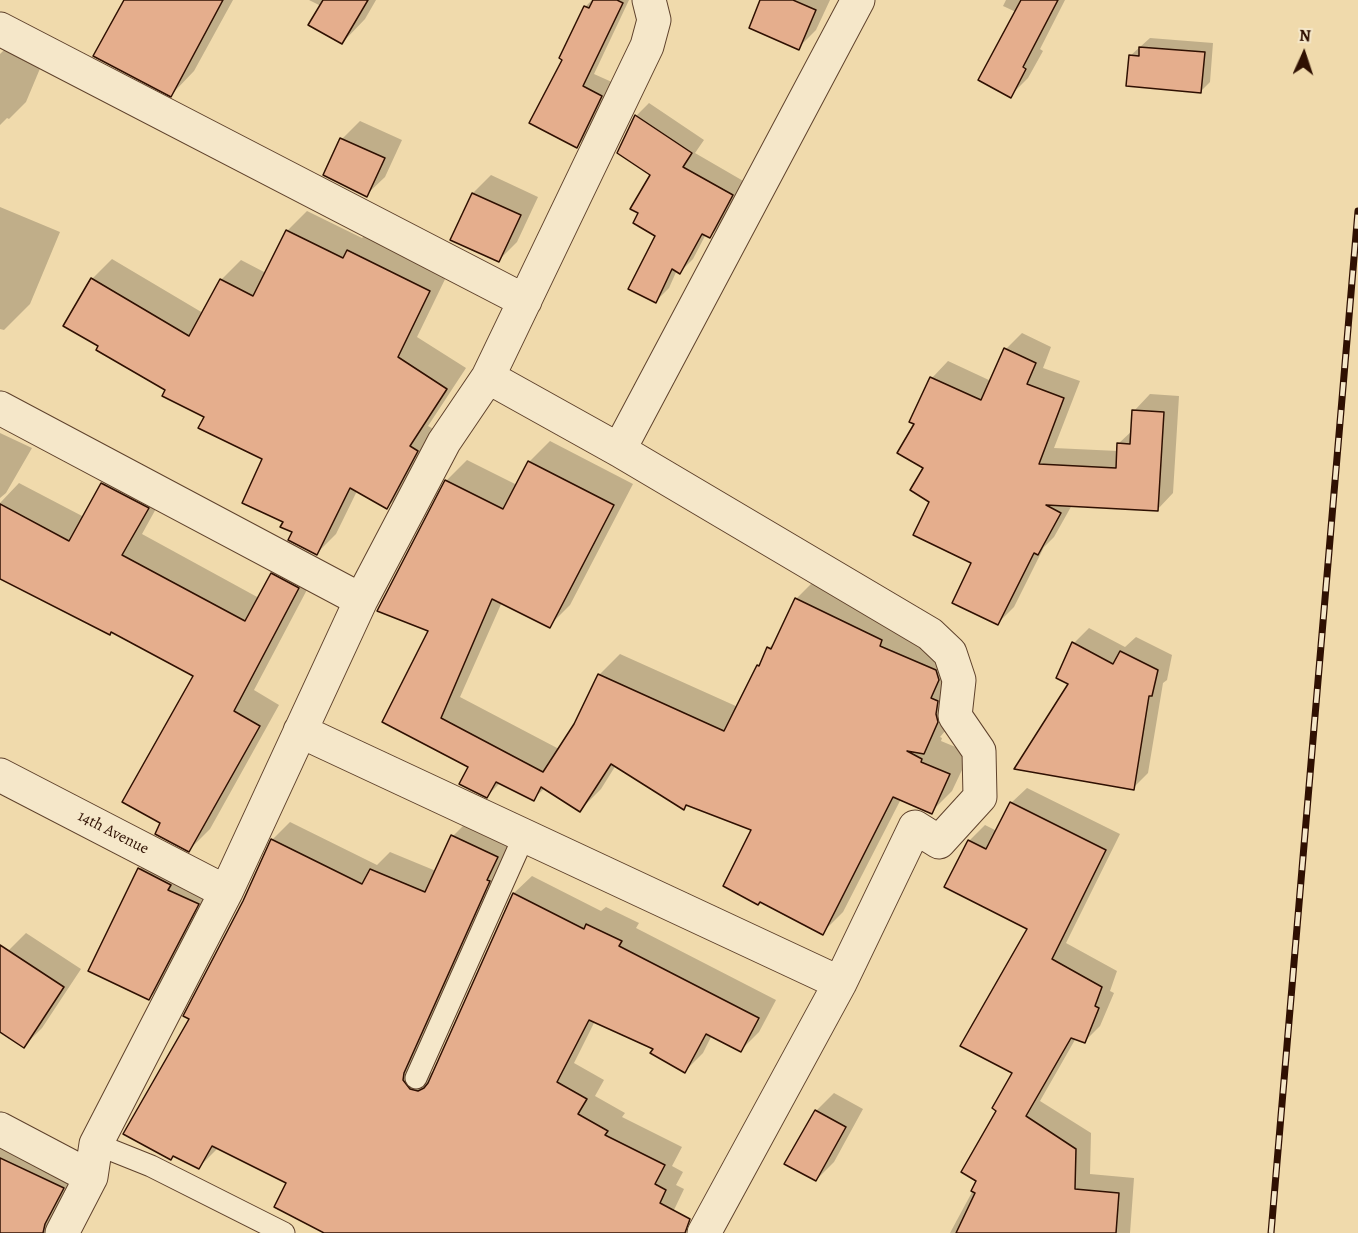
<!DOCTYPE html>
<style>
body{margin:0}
#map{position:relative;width:1358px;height:1233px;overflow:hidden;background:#f0daac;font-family:Alegreya,serif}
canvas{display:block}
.north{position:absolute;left:1274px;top:24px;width:60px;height:60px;-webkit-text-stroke:4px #f5e7c9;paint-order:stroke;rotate:3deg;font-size:16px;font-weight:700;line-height:24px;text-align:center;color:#2f1002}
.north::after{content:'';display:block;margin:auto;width:21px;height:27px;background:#2f1002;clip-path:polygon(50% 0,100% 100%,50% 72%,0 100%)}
</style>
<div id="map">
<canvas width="1358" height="1233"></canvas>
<div class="north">N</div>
</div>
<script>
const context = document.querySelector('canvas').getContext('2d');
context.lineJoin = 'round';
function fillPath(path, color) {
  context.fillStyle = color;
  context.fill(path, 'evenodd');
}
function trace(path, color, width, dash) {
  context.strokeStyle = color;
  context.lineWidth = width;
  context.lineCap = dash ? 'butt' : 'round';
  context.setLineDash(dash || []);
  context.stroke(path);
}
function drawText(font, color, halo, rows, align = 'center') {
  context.font = font + ' Alegreya,serif';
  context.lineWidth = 5;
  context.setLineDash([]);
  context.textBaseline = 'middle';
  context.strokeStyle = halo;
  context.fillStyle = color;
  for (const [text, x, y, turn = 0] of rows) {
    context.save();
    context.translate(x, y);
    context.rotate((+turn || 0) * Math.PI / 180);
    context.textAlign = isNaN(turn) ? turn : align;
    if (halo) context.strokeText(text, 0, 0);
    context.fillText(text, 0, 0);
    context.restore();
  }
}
fillPath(new Path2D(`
 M125,0H233L194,71L171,95Z
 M309,0H376L365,19L342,43L321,6Z
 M592,0H629L594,74L614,83L590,133L577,146L564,59L585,7Z
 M760,0H830L816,30L798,48Z
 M1006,0H1065L1040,49L1043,51L1028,78L1010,96L1016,12L1003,6Z
 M1150,38L1213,43L1210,82L1201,91L1130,56Z
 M9,45L44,59L26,102L9,119L7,118L0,125V54Z
 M649,103L704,140L695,153L745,182L723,223L710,236L706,234L693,259L680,272L677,270L669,288L656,301L657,236L641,213L652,175L636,116Z
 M360,121L402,140L385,177L366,195L325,175L342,139Z
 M491,175L538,197L517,242L499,260L473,193Z
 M0,207L60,232L30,304L4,330L0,329Z
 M307,211L362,238L368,232L449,271L417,337L466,368L428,426L437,431L407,488L387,507L357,491L336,534L317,553L285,521L264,459L100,345L92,279L112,259L203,313L221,280L241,260L266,273L287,231Z
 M1022,333L1051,347L1043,368L1080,381L1054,448L1118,451V444L1133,430L1134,411L1150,394L1179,396L1173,493L1157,510L1072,505L1054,537L1044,547L1014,607L998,623L973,562L925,468L916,424L911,421L932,378L948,361L991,381L1006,349Z
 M0,433L32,448L6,493L0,498Z
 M550,441L633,484L570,605L549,626L502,602L460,697L559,749L575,725L599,675L620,654L738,707L758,666L769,648L777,640L797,598L817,578L957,650L959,701L945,731L940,737L942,738L941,741L970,753L952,791L931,812L901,799L843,912L822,933L753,830L687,804L684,808L616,765L601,789L580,810L545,788L533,799L501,782L487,796L470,766L384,721L431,630L446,481L467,460L517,485L529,462Z
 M123,463L168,487L142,534L259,598L272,574L293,553L319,567L254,690L279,705L210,829L189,850L162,822L195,675L112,630L109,633L0,577V503L19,483L84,517L103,484Z
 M1089,628L1125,647L1136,637L1172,655L1167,680L1163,683L1148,773L1133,788L1071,684L1074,643Z
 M1027,788L1120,834L1066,943L1117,971L1110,991L1114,993L1100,1026L1084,1042L1076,1038L1040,1101L1091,1133L1090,1174L1134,1178L1130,1233H950L978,1181L998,1110L1014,1072L1029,928L969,841L985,825L997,831L1011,803Z
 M471,818L515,839L428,1072L434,1073L514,893L532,876L601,911L606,907L639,923L636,928L776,1000L759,1032L741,1050L712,1035L703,1053L685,1071L655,1048L595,1021L574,1063L604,1080L595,1096L625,1113L622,1117L682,1147L672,1166L683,1172L676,1185L684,1189L663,1233H327L288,1182L218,1148L199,1167L191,1019L272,840L290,822L377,865L390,852L436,871L453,836Z
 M158,851L216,886L167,980L149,999L90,971L140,869Z
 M26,933L81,969L42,1028L24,1046L0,1030V963L8,951Z
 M834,1093L863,1109L834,1162L816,1180V1111Z
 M0,1131L87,1164L60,1233H0Z`), '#0003');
const building = new Path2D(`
 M124,0H223L171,97L93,56Z
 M323,0H368L342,44L308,25Z
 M593,0H617L623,3L583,86L602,96L577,148L529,123L562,60L559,58L584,6L589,8Z
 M760,0H793L816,10L799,50L749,28Z
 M1021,0H1058L1023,67L1026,69L1011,98L978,80Z
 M1139,47L1205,52L1201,93L1126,86L1129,55L1139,56Z
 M635,115L692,153L683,167L733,195L710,238L702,234L680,274L672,269L656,303L628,289L655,236L633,223L638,213L630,209L650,175L617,153Z
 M340,138L385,158L367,197L323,175Z
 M472,193L521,215L499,262L450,240Z
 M286,230L343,258L347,250L430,291L398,357L447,389L410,446L418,451L387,509L350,488L317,555L288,540L292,532L280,527L283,522L242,503L262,459L198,428L204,417L162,396L165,390L96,350L98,346L63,326L91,278L189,336L220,279L253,296Z
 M1004,348L1036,363L1027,384L1064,398L1039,464L1116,468L1117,443L1130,444L1132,410L1164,412L1158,511L1046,505L1061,513L1038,555L1034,553L998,625L952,603L971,563L913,535L929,502L910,490L923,468L897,453L914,424L909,422L930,377L981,400Z
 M528,461L614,505L550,628L492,599L441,718L543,772L574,724L598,674L724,731L757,665L759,666L767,647L771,649L795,598L882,640L880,646L936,670L939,680L931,698L938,701L936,714L938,722L924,754L907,751L922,759L921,762L950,774L932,814L893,797L823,935L760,902L758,905L723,886L751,830L686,805L684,810L611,764L580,812L541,787L534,801L496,782L487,798L459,784L468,767L382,722L428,631L377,611L445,480L503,509Z
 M101,483L149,508L122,555L245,621L271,573L299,588L234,711L260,726L189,852L155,834L160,823L122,802L193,676L111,632L110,635L0,579V504L69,541Z
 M1072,642L1113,664L1120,651L1158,670L1152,696H1149L1134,790L1014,769L1068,684L1056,678Z
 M1010,802L1106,850L1052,959L1102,987L1095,1006L1099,1008L1085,1043L1071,1038L1026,1116L1076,1149L1075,1189L1119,1193L1116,1233H956L975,1193L971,1191L976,1181L961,1172L996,1111L992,1108L1012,1073L960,1046L1027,929L944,887L968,840L986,849Z
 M451,835L498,857L487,880L490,881L404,1073L403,1080L410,1089L418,1091L424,1088L428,1083L513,893L584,929L586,924L622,941L619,946L759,1018L741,1052L706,1034L685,1073L650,1053L653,1049L589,1020L557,1082L587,1099L578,1114L608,1131L605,1135L665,1165L655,1184L666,1190L660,1203L690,1219L685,1233H324L274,1207L286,1183L212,1146L199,1169L173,1156L171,1160L123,1134L189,1019L183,1016L243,901L271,839L362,884L370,869L425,892Z
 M138,868L171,885L168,890L199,904L149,1000L88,971Z
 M0,945L64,987L24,1048L0,1032Z
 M815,1110L846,1127L816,1181L784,1164Z
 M0,1158L64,1188L45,1224L43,1233H0Z`);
fillPath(building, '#e5ae8d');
trace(building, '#2f1002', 1.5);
const service = new Path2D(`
 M416,1078L524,836
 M96,1144L151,1166L284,1233`);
const minor = new Path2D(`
 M0,29L525,301
 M488,377L619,450L930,634L950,653L959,680L955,716L979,751L980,797L939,842L915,827L840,983L704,1233
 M0,408L361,600
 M619,450L858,0
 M300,731L840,983
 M0,775L226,892
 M0,1129L91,1177
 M62,1233L91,1177L96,1144L226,892L361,600L444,442L488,377L647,46L654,20L649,0`);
trace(service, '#5f422c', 23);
trace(minor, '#5f422c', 35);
trace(service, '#f5e7c9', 21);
trace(minor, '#f5e7c9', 33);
const rail = new Path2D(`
 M1271,1233L1358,211`);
trace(rail, '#2f1002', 7);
trace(rail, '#f5e7c9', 4.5, [14]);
drawText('16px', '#2f1002', '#f5e7c9', [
 ["14th Avenue",113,833,27]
]);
</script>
